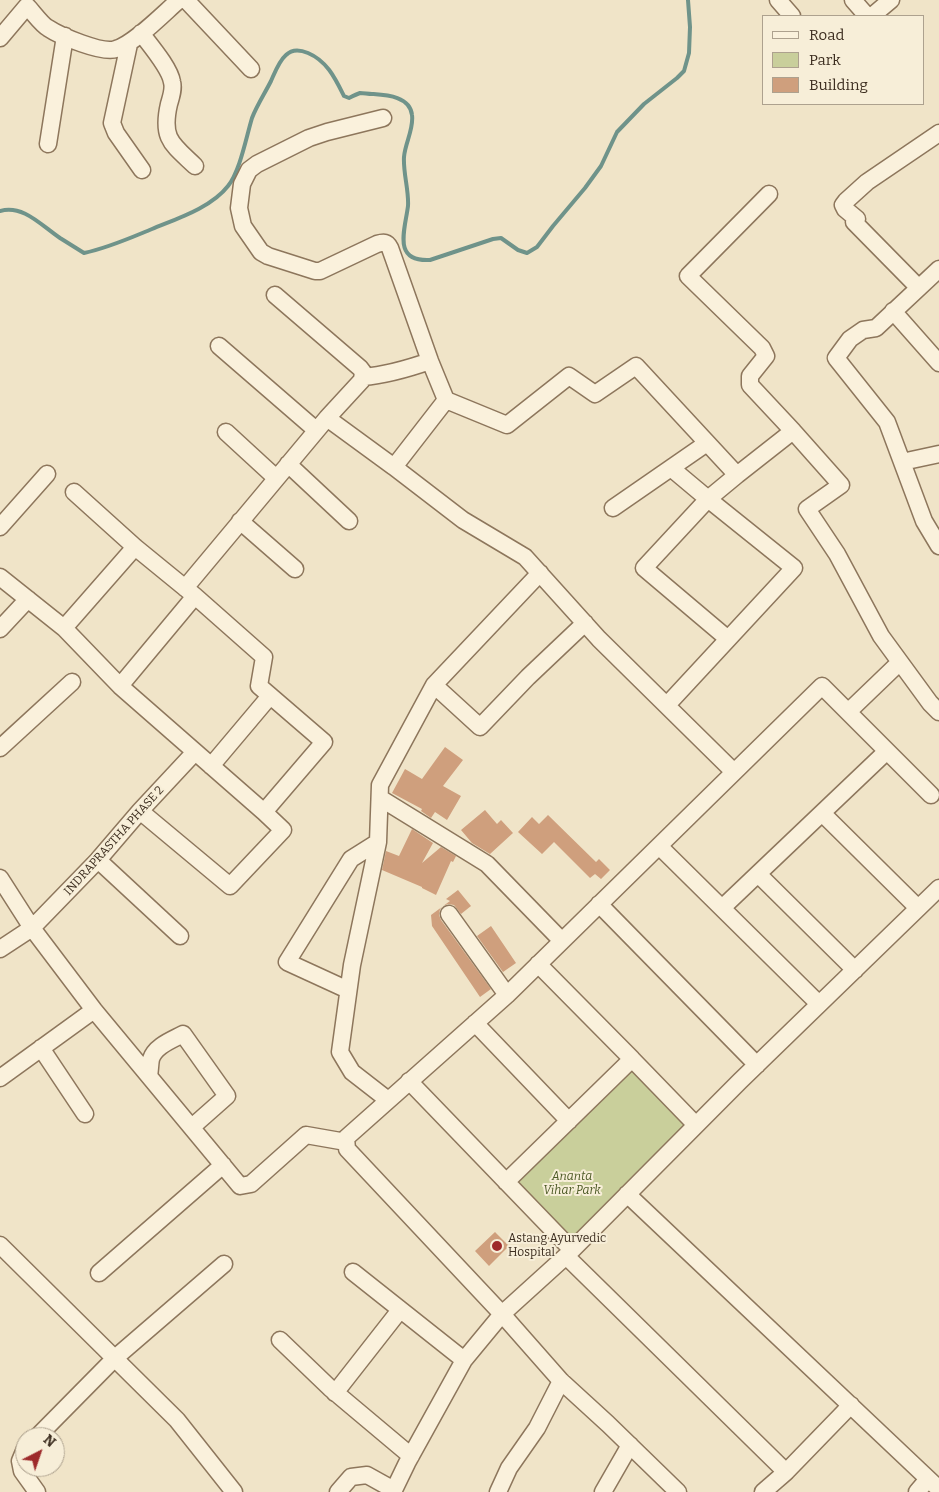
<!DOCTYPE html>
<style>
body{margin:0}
#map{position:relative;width:939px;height:1492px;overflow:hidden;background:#f0e4c8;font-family:Bitter,serif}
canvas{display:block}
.legend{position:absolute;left:762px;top:15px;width:162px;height:90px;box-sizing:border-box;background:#f7eed8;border:1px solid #ada18e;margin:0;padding:6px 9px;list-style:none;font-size:15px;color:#3d2e20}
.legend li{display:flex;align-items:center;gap:10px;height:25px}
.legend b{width:25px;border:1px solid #ada18e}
.north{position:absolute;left:15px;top:1427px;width:50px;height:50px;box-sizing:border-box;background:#f7eed8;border:1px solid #ada18e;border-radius:50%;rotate:41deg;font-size:14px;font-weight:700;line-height:20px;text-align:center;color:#3d2e20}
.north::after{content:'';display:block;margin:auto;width:18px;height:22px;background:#9e2a2b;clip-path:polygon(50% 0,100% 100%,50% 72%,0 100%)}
</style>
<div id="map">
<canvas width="939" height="1492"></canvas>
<ul class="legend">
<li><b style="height:6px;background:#faf1dc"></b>Road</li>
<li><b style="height:14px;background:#c9cf9b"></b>Park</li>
<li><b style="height:14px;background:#cf9f7d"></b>Building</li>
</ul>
<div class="north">N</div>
</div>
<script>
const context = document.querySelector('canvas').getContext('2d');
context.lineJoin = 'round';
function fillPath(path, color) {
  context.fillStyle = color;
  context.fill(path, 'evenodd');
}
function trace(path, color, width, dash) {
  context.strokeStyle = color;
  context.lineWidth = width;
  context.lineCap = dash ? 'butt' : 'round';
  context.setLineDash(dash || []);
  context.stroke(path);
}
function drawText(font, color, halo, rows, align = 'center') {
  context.font = font + ' Bitter,serif';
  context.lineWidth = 4;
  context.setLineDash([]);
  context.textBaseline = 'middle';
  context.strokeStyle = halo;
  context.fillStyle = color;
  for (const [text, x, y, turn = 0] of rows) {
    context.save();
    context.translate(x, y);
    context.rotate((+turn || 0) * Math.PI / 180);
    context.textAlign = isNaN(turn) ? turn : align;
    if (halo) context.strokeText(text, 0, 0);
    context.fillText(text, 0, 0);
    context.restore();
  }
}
fillPath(new Path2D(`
 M633,1065L693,1126L572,1249L508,1182Z`), '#c9cf9b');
trace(new Path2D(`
 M0,211C23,204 42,226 60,238C68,243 76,248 84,253C108,248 130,238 152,229C176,219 211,208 228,186C240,171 246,138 252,118C257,105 265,93 271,81C275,72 279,61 286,55C292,49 301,50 308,53C327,61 335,78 344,96L349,98C353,96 357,94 360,93C364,93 368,94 372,94C386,95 410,96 412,115C414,129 405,143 404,157C403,173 409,190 408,206C405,230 392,262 430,260L493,239L501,238L518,250L527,253L537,247L553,226L585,188L601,166L617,132L644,104L677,78L684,71L689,53L690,27L688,0`), '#6f938a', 4);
fillPath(new Path2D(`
 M445,747L463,760L443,786L461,796L447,820L435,812L431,818L421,811L422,809L392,793L405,769L422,779Z
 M485,810L497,824L501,820L513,833L490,854L472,843L461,830Z
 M548,815L596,862L599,859L610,870L601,879L595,874L590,878L554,842L542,854L518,832L532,817L539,824Z
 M412,829L433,843L422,863L441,847L456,856L453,862L451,861L436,895L422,888V887L382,870L386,851L399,856Z
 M458,890L471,906L461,914L454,905L448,904L443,906L440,909L439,915L441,920L491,989L480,997L432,926L431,915L450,901L446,899Z
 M491,926L516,963L503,972L477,936Z
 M495,1232L509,1246L489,1266L475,1251Z`), '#cf9f7d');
const minor = new Path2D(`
 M186,0L251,69
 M778,0L792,16
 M853,0L867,16
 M872,16L891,0
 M141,33C150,45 170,68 172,82C174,89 171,97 169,104C161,139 172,144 195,166
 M0,38L27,6C32,11 42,25 48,28C60,36 103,54 116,49C134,44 164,13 179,0
 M129,44L112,123L116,133L142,170
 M383,118L327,132L309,138L257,164L249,170L242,184L239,208L243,226L261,252L268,256L315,271H320L377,244C384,242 387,242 390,248L430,361L446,400L507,425L569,376L595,394L636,366L737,475L793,431L750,385V376L766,356L762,348L688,276L769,194
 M48,144L65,36
 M939,269L876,328L863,330L850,339L836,358L887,422L924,521L939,546
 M918,287L854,222L857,219L845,209L843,205L846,201L867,182L939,133
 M893,311L939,363
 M219,346L316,430
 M363,377C387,375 407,369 430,361
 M327,418L394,467L463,520L525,557L599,639L734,772
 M793,431L841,485L807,509L837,554L881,636L930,703L939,712
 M226,432L276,478
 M902,462L939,454
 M288,464L349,521
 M394,467L446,400
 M671,468L708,499L644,568L728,639
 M613,508L707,443
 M240,521L295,569
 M0,527L47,474
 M0,577L64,628L120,686L195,596L135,547L74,492
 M185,588L327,418L362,380L363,372L360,368L275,295
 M195,596L264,657L259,686L324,742L264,812
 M64,628L135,547
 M0,629L28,599
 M434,685L480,727L528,677L585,623
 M120,686L264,812L283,830L230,886L140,811
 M667,705L794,568L708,499L737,475
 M848,712L900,662
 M0,748L72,682
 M211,766L270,696
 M380,798L487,864L562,941
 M822,813L918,908
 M378,842L352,965L340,1052L352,1072L388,1100
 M659,846L819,1004
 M98,860L180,936
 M758,874L855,970
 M0,878L32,928L94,1010L240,1186L251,1184L306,1135L346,1142
 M599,904L757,1065
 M722,908L887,751
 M449,914L507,995
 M0,949L32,928L98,860L140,811L195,752
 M538,964L632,1059
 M348,990L287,962L351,859L378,842L380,785L434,685L540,573
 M475,1023L569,1121
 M41,1048L85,1114
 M149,1076C150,1071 150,1064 151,1059C155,1046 172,1040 183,1034L227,1096L192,1127
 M0,1078L94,1010
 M409,1081L572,1250
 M506,1182L632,1059L696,1125
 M627,1194L939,1489
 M0,1245L177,1420L234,1492
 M566,1256L786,1472
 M353,1272L464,1360
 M99,1273L223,1165
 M280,1340L330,1388L411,1456
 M335,1393L400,1310
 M37,1437L115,1358L224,1264
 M25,1449L20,1461L22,1471L37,1492
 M338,1492L351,1477L367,1475L394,1490
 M393,1492L407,1463L464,1360L502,1314L566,1256L740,1081L939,888
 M498,1492L509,1468L537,1428L561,1381
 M603,1492L630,1445
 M678,1492L608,1424L561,1381L502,1314L347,1149L346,1138L507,995L822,686L931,795
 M763,1492L786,1472L851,1405
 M917,1492L928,1479`);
trace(minor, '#8d765c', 19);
trace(minor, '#faf1dc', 16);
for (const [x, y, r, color] of [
 [497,1246,6,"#9e2a2b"]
]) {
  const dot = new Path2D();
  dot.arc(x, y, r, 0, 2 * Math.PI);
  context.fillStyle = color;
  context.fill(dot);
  trace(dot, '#f7eed8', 2);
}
drawText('12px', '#3d2e20', '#f7eed8', [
 ["INDRAPRASTHA PHASE 2",114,841,-48]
]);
drawText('italic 12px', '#4d5a26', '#f7eed8', [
 ["Ananta",572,1177],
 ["Vihar Park",572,1191]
]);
drawText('12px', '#3d2e20', '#f7eed8', [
 ["Astang Ayurvedic",508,1239],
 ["Hospital",508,1253]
], 'left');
</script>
